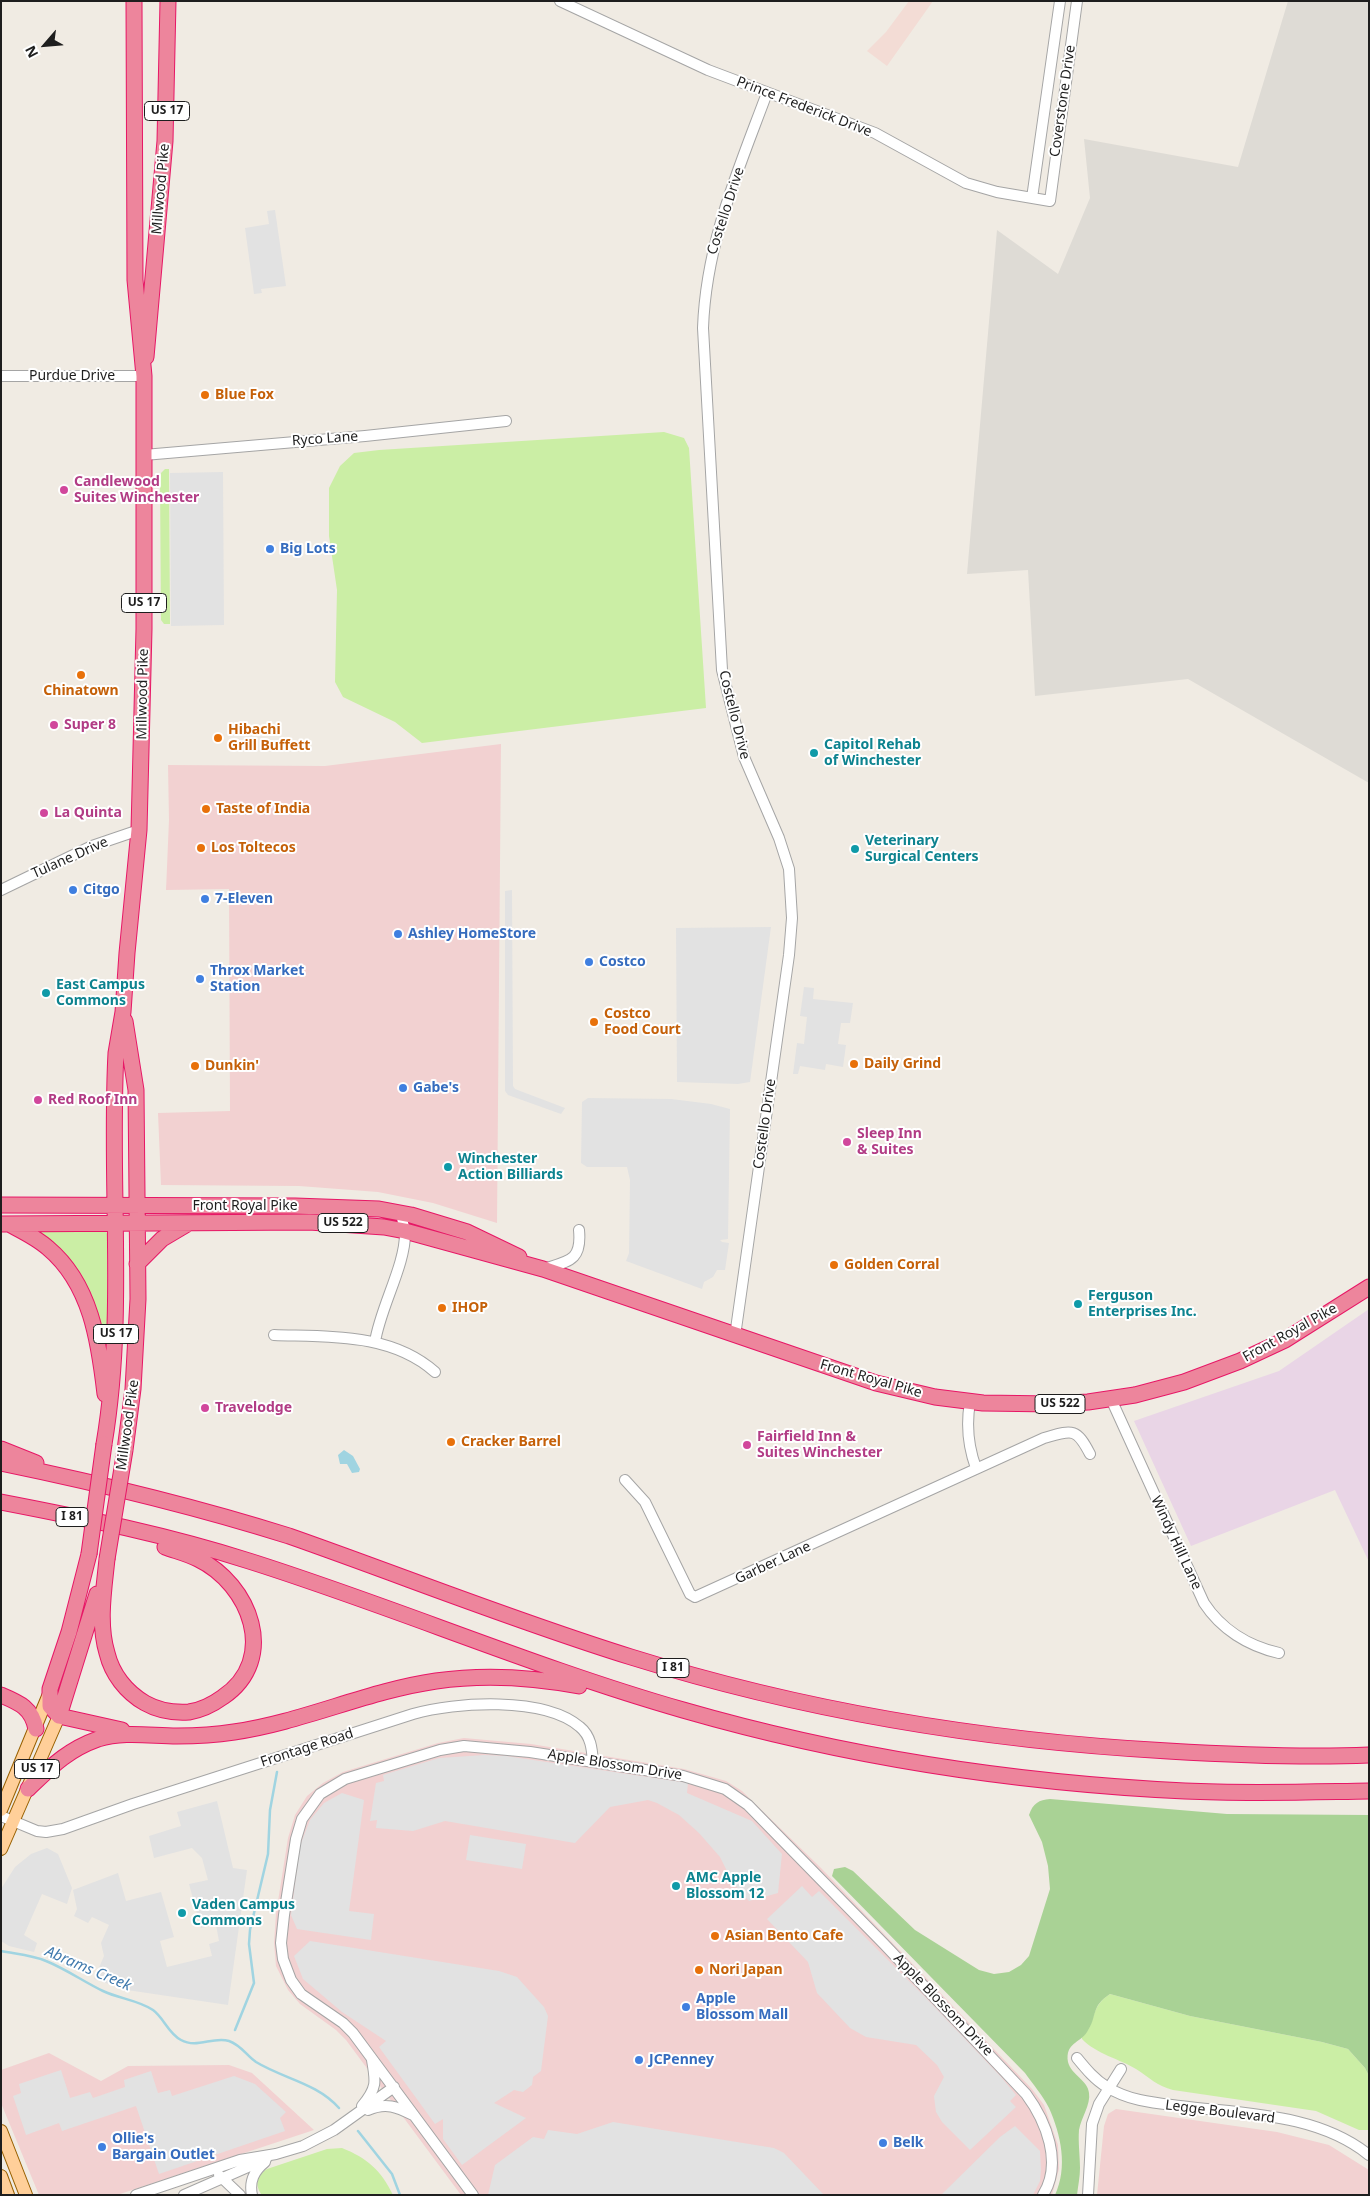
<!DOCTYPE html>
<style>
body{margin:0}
#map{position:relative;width:1370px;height:2196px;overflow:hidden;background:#f0ebe3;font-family:"Noto Sans",sans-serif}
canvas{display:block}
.frame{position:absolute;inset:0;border:2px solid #1e1e1e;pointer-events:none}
.north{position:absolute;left:20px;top:20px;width:50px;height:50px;-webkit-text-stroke:4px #fff;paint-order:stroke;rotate:243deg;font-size:14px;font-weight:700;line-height:20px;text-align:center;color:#1e1e1e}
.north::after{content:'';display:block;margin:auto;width:18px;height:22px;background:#1e1e1e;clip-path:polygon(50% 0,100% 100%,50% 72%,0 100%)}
</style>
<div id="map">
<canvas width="1370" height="2196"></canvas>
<div class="frame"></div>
<div class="north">N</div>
</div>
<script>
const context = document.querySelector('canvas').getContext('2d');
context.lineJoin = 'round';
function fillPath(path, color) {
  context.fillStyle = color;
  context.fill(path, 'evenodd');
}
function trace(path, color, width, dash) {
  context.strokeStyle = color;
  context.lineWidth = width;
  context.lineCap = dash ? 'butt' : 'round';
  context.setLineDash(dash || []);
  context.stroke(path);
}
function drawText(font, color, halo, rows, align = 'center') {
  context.font = font + ' "Noto Sans",sans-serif';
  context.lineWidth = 4;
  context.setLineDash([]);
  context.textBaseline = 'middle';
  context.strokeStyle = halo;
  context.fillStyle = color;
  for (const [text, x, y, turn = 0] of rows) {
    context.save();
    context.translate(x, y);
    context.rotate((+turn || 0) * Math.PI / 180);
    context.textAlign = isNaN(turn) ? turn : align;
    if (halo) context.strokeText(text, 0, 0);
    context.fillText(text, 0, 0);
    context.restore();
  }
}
fillPath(new Path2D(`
 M501,744L497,1223L433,1203L378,1192L299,1186L161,1185L158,1113L230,1111L229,889L166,890L169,820L168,765L325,766Z
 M464,1738L531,1744L684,1769L726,1781L742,1791L821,1868L1032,2089L1044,2105L1058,2145L1059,2169L1052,2195H461L346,2040L336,2030L300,2004L288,1990L276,1966L274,1943L276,1914L288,1838L295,1815L307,1796L323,1783L343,1772L438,1743Z
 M49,2053L101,2081L128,2066L229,2065L252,2073L314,2130L117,2195H39L1,2103V2070Z
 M1116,2109L1277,2132L1329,2145L1369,2170V2195H1097L1104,2126L1108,2114Z`), '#f2d1d1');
fillPath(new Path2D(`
 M1369,1309V1562L1335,1490L1191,1546L1134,1421L1279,1371Z`), '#e9d5e6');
fillPath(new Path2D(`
 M909,1H933L887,66L867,51L886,32Z`), '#f3dcd5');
fillPath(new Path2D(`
 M1288,1H1369V783L1188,679L1035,696L1028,570L967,574L997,230L1058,274L1090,198L1084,139L1238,167Z`), '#dedbd5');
fillPath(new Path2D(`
 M664,432L684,438L689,448L706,708L422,743L395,722L343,697L335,682L337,590L329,536V488L340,466L354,453L379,450Z
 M165,469H169L170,624H164L161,620L160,479L161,473Z
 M31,1228H104L107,1234L108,1362L102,1331Z
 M1110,1994L1190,2016L1322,2042L1348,2049L1365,2068L1369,2076V2130H1359L1316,2111L1173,2090C1157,2086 1150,2078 1136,2069C1120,2059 1096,2054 1082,2039V2036C1097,2025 1088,2008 1110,1994Z
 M342,2148C367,2158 381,2170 393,2195H262C254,2185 257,2175 267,2169L327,2149Z`), '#cbeea5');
fillPath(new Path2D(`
 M1050,1799L1227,1814L1369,1815V2076L1365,2068L1348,2049L1322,2042L1190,2016L1110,1994C1090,2007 1098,2016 1087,2032C1080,2043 1065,2043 1068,2062C1071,2075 1088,2080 1089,2093C1091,2104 1081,2118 1079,2130C1078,2142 1080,2156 1080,2168C1080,2177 1078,2186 1077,2195H1055C1068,2167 1061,2135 1049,2108C1043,2096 1033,2084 1025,2073L832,1876L834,1869L845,1867L853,1871L915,1930L979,1970L994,1974L1009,1972L1021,1965L1029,1956L1050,1889L1048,1866L1042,1842L1029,1815C1033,1803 1039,1800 1050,1799Z`), '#a9d295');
fillPath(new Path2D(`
 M275,210L286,286L261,289L262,293L254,294L245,228L269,224L267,211Z
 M223,472L224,625L171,626L170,473Z
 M512,890L513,1086L515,1089L565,1108L561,1114L508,1095L505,1091V891Z
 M771,927L750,1082L738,1084L677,1082L676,928Z
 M804,987L814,988L813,999L853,1003L850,1023H841L838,1044L846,1045L843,1067L826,1064L825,1070L800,1066L798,1074H793L797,1043L804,1044L807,1017L800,1016Z
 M588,1098L671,1099L711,1104L730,1109L728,1239L720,1240L722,1242L729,1243L725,1270H717L713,1277L704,1282L702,1289L626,1261L629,1253L630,1180L627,1167H587L581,1163L582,1102Z
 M484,1755L506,1756L688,1783L687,1793L752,1821L782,1854L778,1893L749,1901L733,1883L720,1857L699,1833L679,1815L657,1803L648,1800L610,1807L575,1843L445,1821L413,1831L376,1828L377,1820L370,1821L376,1783L384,1781L383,1775L439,1758Z
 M342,1793L364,1800L349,1911L374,1914L371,1940L297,1929L291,1915L300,1846L310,1820L324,1803Z
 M217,1801L233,1868L247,1870L228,2005L127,1990L94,1979L104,1956L101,1943L109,1925L92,1917L88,1923L74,1916L77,1909L73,1890L118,1873L126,1901L161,1892L174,1937L160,1941L167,1967L212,1956L209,1944L219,1941L216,1925L201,1928L189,1884L208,1880L202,1858L192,1848L154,1858L149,1836L181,1826L177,1812Z
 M470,1835L526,1844L522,1869L466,1860Z
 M47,1848L58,1854L72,1888L67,1904L42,1894L24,1935L37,1943L34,1952L9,1946L1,1941V1889L15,1867L31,1854Z
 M802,1886L812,1897L819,1891L925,1997L1001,2077L1016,2095L1010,2101L1016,2107L970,2150L942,2122L936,2112L934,2096L944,2077L937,2065L916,2045L866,2037L850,2028L817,1993L808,1962L767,1919Z
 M310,1941L499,1971L517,1977L544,2007L548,2016L541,2071L533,2077L532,2085L523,2092L514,2090L494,2103L526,2118L462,2165L443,2139V2119L435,2124L379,2047L386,2041L342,2012L303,1979L294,1956Z
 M61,2070L70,2098L90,2092L93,2098L125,2087L124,2080L151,2071L158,2093L170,2090L172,2096L234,2076L255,2084L286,2112L280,2118L285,2131L159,2174L136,2106L62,2131L59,2123L26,2135L13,2096L21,2093L19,2084Z
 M613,2122L774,2148L784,2153L824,2195H488L495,2165L533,2137L544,2139L548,2130L577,2134Z
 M1015,2126L1040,2151L1041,2170L1040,2181L1033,2195H941L1000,2137Z`), '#e2e2e2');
fillPath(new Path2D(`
 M344,1450L353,1456L360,1469L359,1472L352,1473L347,1464H340L338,1455Z`), '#a0d4e1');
trace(new Path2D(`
 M1,1951C16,1954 32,1955 46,1961C66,1969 84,1982 103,1991C120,1999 138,2000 153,2010C164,2018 168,2033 181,2040C197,2049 213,2036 229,2041C241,2045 247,2056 256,2062C284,2079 317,2083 339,2108
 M235,2030L254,1983L249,1944L250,1930L268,1854L270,1810L277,1772
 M358,2131L392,2174L400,2195`), '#a0d4e1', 2.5);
const minor = new Path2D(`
 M560,1L708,70L875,133L966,183L997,192L1050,201L1077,1
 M1032,198L1060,1
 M1,376H144
 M144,455L365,436L506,421
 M1,890L92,846L139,830
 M543,1269C569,1261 582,1261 579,1230
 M274,1335C330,1337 391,1333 435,1372
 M735,1336L789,955L792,918L789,869L779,838L744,757L722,670L703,328C706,243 738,171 767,93
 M375,1342C380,1308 406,1264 405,1232C404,1226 402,1219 401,1213
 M1111,1399L1204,1603C1221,1629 1248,1646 1279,1653
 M970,1402C966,1425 968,1446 976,1468
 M625,1480L645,1502L690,1594L695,1597L1044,1438C1072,1430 1076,1427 1090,1454
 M1,1816L37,1831L46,1832L63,1829L133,1804L413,1714C455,1702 544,1696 580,1727C591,1736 592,1749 593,1762
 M1077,2058C1086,2069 1095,2080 1107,2087C1129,2101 1155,2103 1180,2106C1243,2114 1317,2113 1369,2155
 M362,2106C377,2088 376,2082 372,2060
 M368,2110C386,2102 397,2107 413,2115
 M219,2175L240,2195
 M136,2195L240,2160L276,2154L303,2146L334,2130L394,2087
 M184,2195L266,2159
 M252,2195C249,2181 254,2171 265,2162
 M473,2195L353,2033L343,2023L301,1994L291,1980L283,1959L281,1943L284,1915L296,1839L302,1819L320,1794L345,1779L440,1750L464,1746L530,1752L683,1776L725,1789L748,1805L884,1944L1026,2094C1046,2121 1063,2163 1043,2195
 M1088,2195L1092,2124L1099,2104L1121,2069`);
const major = new Path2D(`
 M1,1810L49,1694
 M1,1849L59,1716
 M1,2131L26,2195
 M1,2176L8,2195`);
const highway = new Path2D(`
 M146,357L165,141L168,1
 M1,1205L295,1206L379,1209L411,1215L467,1232L519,1257
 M1,1224L309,1222L384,1227L405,1231L543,1269L876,1383L935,1397L983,1403L1053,1404L1088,1402L1135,1395L1184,1382L1240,1361L1285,1340L1369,1287
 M9,1224C22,1231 37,1238 48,1248C91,1284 99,1342 105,1394
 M137,1264L162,1239L189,1223
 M104,1444C126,1314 109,1184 116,1053L123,1012L127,953L139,830L144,629V376L135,280L134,1
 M1,1449L36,1463
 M125,1450L133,1389L138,1299L136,1090L125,1021
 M1,1463C98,1483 194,1506 289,1536C403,1576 515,1621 631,1657C804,1711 987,1741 1168,1751C1235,1755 1302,1758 1369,1755
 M1,1502C84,1518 168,1535 249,1561C395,1607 536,1668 683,1710C846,1757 1016,1783 1185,1791C1246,1794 1307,1792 1369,1791
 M89,1554L69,1632L50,1689V1706L59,1716L122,1730
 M107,1559C104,1589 98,1623 107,1653C112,1674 126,1692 145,1703C159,1711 173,1713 189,1712C202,1710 212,1705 223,1697C279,1659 250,1584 198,1559C188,1554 176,1551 165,1547
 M1,1695C20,1703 32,1708 36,1729
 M59,1716L97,1594
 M28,1789C51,1767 67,1750 98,1739C124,1731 151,1736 177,1736C197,1736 215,1735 234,1732C303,1722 367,1691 436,1681C484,1674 532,1677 579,1686`);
trace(minor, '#a5a5a5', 12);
trace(major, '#986000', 14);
trace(highway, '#e71766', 17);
trace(minor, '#fff', 10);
trace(major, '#ffcf99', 12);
trace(highway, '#ed859c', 15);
const highwayBridge = new Path2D(`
 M89,1554L104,1444
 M107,1559L125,1450`);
trace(highwayBridge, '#e71766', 17, []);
trace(highwayBridge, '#ed859c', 15);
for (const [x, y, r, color] of [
 [205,395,5,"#e8710a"],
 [64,490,5,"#d1479c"],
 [270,549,5,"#3f7fe0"],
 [81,675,5,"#e8710a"],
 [54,725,5,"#d1479c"],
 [218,738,5,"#e8710a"],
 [814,753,5,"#0f9aa8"],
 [206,809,5,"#e8710a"],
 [44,813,5,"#d1479c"],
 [201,848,5,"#e8710a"],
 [855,849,5,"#0f9aa8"],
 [73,890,5,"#3f7fe0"],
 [205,899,5,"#3f7fe0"],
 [398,934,5,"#3f7fe0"],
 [589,962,5,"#3f7fe0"],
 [200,979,5,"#3f7fe0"],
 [46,993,5,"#0f9aa8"],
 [594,1022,5,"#e8710a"],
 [854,1064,5,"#e8710a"],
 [195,1066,5,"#e8710a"],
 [403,1088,5,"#3f7fe0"],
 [38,1100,5,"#d1479c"],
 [847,1142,5,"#d1479c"],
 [448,1167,5,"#0f9aa8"],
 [834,1265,5,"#e8710a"],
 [1078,1304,5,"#0f9aa8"],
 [442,1308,5,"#e8710a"],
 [205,1408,5,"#d1479c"],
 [451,1442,5,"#e8710a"],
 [747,1445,5,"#d1479c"],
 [676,1886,5,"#0f9aa8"],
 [182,1913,5,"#0f9aa8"],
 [715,1936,5,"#e8710a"],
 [699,1970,5,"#e8710a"],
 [686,2007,5,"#3f7fe0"],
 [639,2060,5,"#3f7fe0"],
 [883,2143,5,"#3f7fe0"],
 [102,2147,5,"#3f7fe0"]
]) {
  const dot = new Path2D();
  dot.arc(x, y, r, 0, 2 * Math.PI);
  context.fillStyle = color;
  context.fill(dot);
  trace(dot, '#fff', 2);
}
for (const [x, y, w] of [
 [167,111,45],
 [144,603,45],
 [343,1223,50],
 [116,1334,45],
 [1060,1404,50],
 [72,1517,32],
 [673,1668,32],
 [37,1769,45]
]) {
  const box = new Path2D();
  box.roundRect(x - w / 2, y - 9.5, w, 19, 4);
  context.fillStyle = '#fff';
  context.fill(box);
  trace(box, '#1e1e1e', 1);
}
drawText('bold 12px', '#1e1e1e', null, [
 ["US 17",167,111],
 ["US 17",144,603],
 ["US 522",343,1223],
 ["US 17",116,1334],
 ["US 522",1060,1404],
 ["I 81",72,1517],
 ["I 81",673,1668],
 ["US 17",37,1769]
]);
drawText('14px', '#1e1e1e', '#fff', [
 ["Coverstone Drive",1063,101,-82],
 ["Prince Frederick Drive",804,107,21],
 ["Millwood Pike",161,189,-85],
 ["Costello Drive",726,211,-72],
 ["Purdue Drive",72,376],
 ["Ryco Lane",325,439,-4],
 ["Millwood Pike",143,694,-89],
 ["Costello Drive",734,715,76],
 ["Tulane Drive",70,858,-24],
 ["Costello Drive",765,1124,-82],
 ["Front Royal Pike",245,1206],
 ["Front Royal Pike",1290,1333,-29],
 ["Front Royal Pike",871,1379,16],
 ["Millwood Pike",128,1425,-82],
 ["Windy Hill Lane",1176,1543,65],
 ["Garber Lane",773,1563,-25],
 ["Frontage Road",307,1748,-18],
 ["Apple Blossom Drive",615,1765,9],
 ["Apple Blossom Drive",943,2005,46],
 ["Legge Boulevard",1220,2112,7]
]);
drawText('bold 14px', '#c56008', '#fff', [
 ["Blue Fox",215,395],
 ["Chinatown",81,691,"center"],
 ["Hibachi",228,730],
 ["Grill Buffett",228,746],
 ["Taste of India",216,809],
 ["Los Toltecos",211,848],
 ["Costco",604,1014],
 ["Food Court",604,1030],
 ["Daily Grind",864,1064],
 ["Dunkin'",205,1066],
 ["Golden Corral",844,1265],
 ["IHOP",452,1308],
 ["Cracker Barrel",461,1442],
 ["Asian Bento Cafe",725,1936],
 ["Nori Japan",709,1970]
], 'left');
drawText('bold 14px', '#b23c85', '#fff', [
 ["Candlewood",74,482],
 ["Suites Winchester",74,498],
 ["Super 8",64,725],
 ["La Quinta",54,813],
 ["Red Roof Inn",48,1100],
 ["Sleep Inn",857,1134],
 ["& Suites",857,1150],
 ["Travelodge",215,1408],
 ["Fairfield Inn &",757,1437],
 ["Suites Winchester",757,1453]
], 'left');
drawText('bold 14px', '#366cbe', '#fff', [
 ["Big Lots",280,549],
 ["Citgo",83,890],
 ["7-Eleven",215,899],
 ["Ashley HomeStore",408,934],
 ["Costco",599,962],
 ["Throx Market",210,971],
 ["Station",210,987],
 ["Gabe's",413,1088],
 ["Apple",696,1999],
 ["Blossom Mall",696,2015],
 ["JCPenney",649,2060],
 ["Ollie's",112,2139],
 ["Bargain Outlet",112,2155],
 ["Belk",893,2143]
], 'left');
drawText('bold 14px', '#0d838f', '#fff', [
 ["Capitol Rehab",824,745],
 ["of Winchester",824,761],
 ["Veterinary",865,841],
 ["Surgical Centers",865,857],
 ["East Campus",56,985],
 ["Commons",56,1001],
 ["Winchester",458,1159],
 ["Action Billiards",458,1175],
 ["Ferguson",1088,1296],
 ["Enterprises Inc.",1088,1312],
 ["AMC Apple",686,1878],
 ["Blossom 12",686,1894],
 ["Vaden Campus",192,1905],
 ["Commons",192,1921]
], 'left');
drawText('italic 15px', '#407aad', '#fff', [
 ["Abrams Creek",88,1969,23]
]);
</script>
